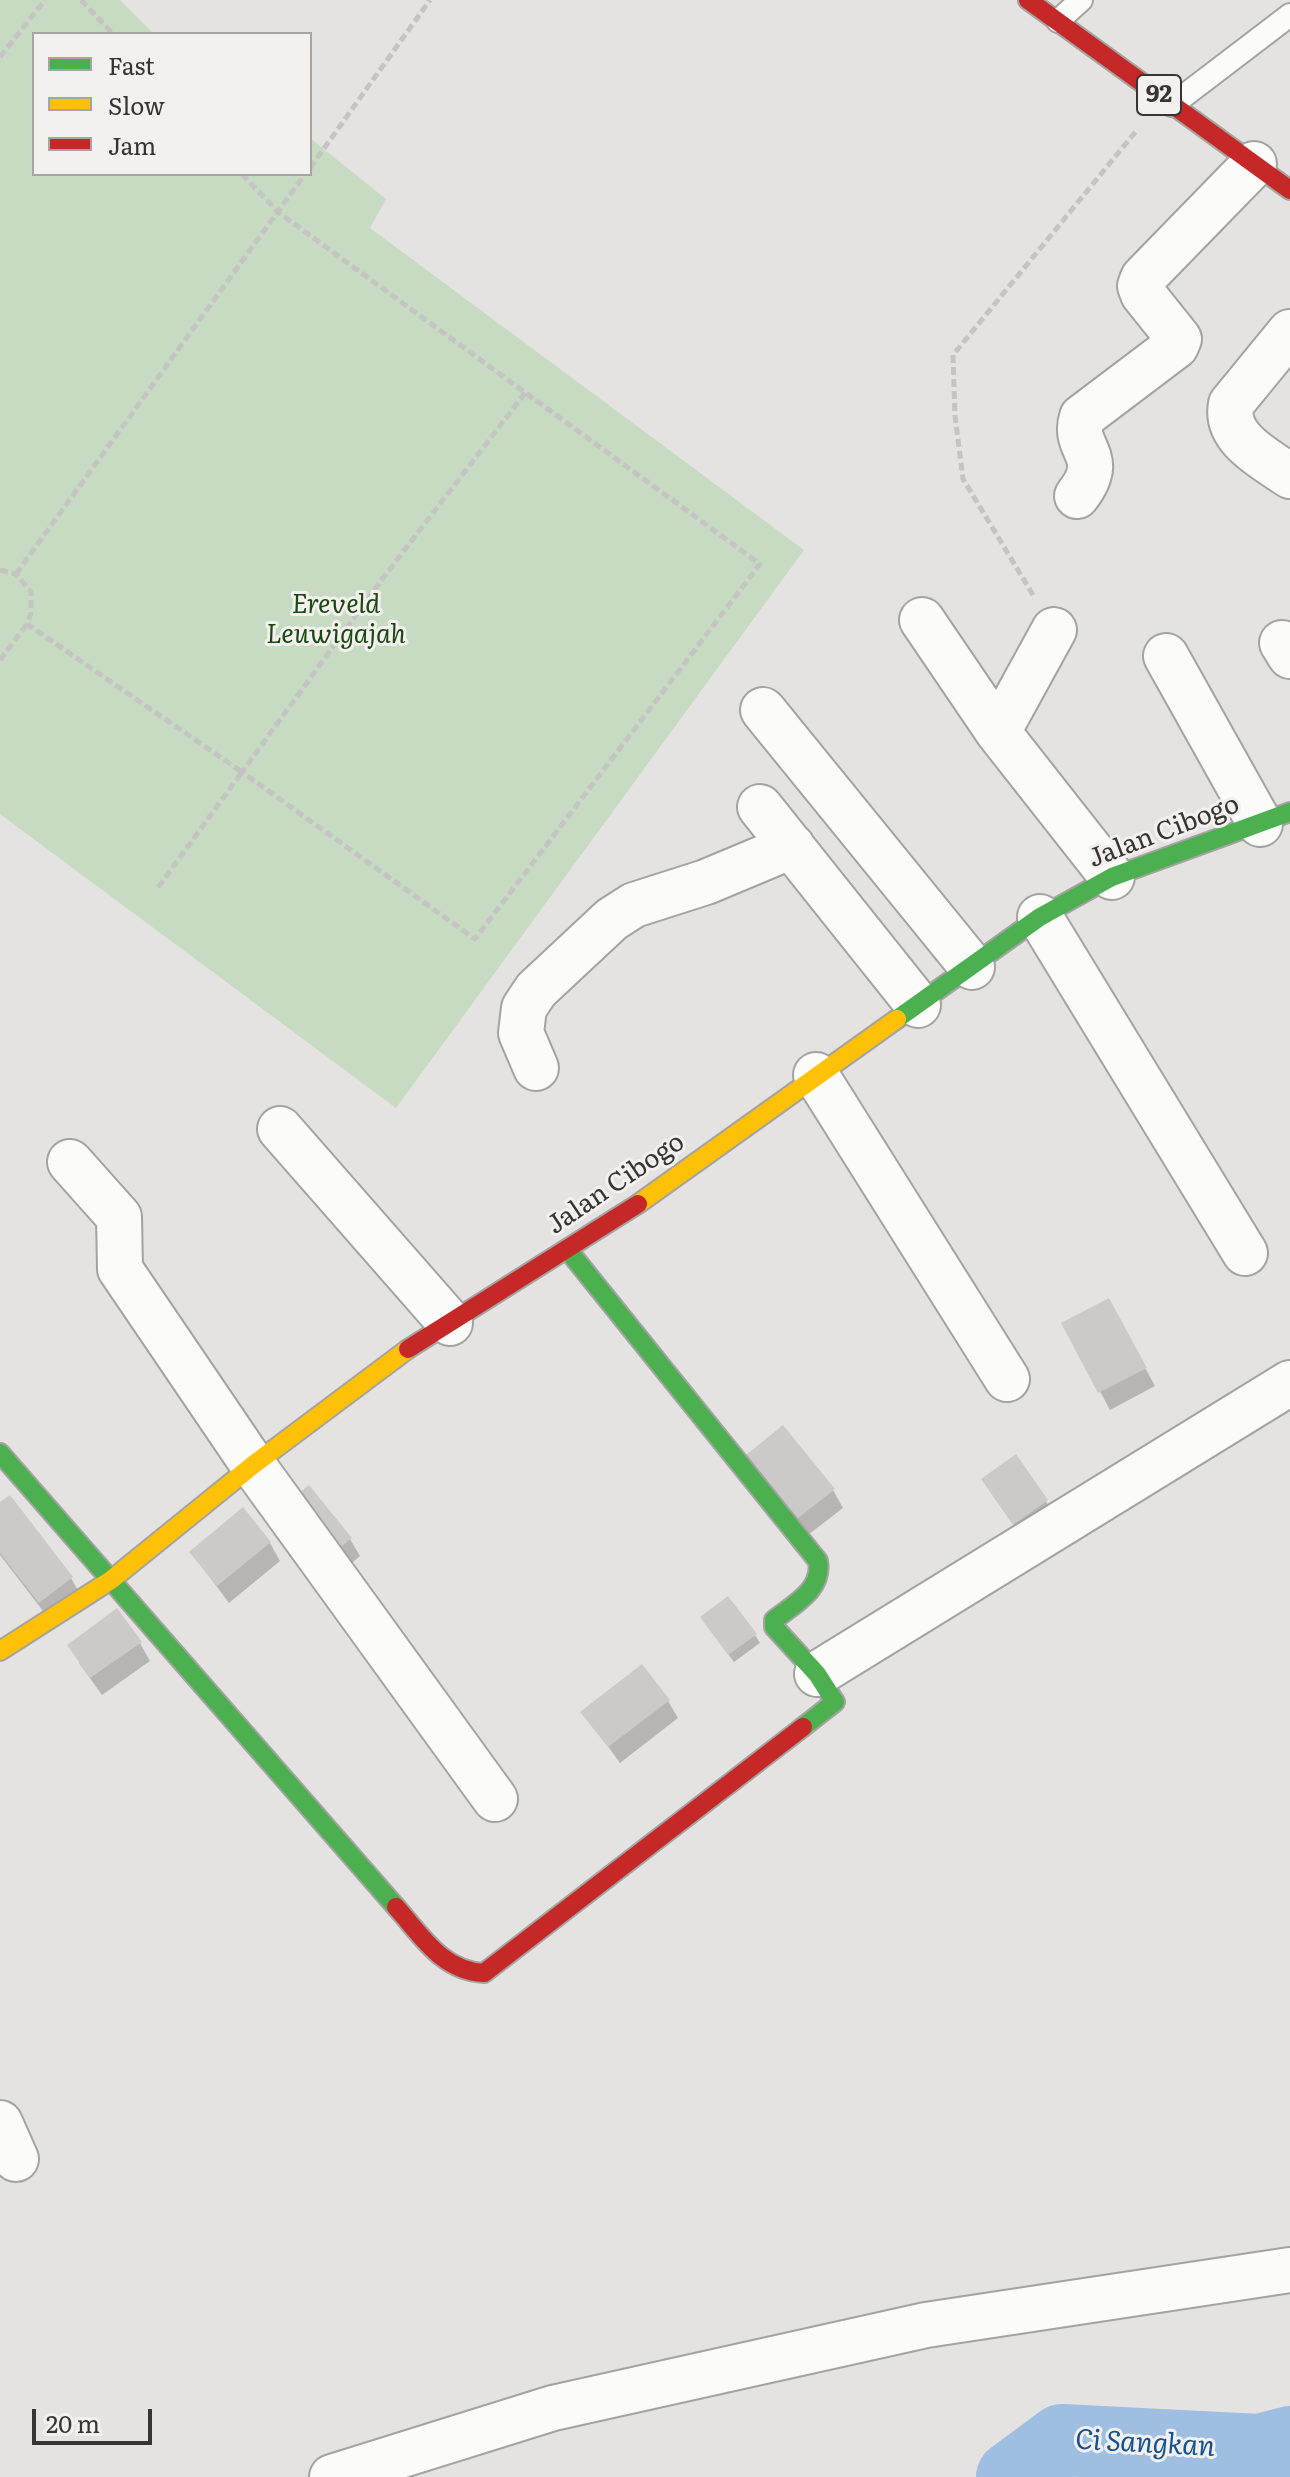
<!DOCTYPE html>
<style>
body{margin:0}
#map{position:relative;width:1290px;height:2477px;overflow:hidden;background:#e4e3e1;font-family:Literata,serif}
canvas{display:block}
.legend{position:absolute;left:32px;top:32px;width:280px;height:144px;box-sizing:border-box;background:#f3f0ed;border:2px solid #a7a5a3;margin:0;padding:10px 14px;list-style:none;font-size:24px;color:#363534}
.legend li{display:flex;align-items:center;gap:16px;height:40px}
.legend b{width:40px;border:2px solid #a7a5a3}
.scale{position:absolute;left:32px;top:2409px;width:120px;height:36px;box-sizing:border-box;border:4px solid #363534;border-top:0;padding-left:10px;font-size:24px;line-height:28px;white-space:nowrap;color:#363534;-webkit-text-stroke:6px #f3f0ed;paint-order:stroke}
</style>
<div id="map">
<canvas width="1290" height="2477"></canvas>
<ul class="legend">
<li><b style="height:10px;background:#4caf50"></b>Fast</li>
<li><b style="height:10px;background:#ffc107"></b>Slow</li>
<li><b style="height:10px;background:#c62828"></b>Jam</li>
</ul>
<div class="scale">20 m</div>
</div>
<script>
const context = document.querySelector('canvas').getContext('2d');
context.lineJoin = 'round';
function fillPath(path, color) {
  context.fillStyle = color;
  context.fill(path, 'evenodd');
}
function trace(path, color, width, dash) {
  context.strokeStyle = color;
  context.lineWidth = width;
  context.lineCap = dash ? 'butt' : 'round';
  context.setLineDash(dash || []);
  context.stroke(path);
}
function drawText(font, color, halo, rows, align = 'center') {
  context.font = font + ' Literata,serif';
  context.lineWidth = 6;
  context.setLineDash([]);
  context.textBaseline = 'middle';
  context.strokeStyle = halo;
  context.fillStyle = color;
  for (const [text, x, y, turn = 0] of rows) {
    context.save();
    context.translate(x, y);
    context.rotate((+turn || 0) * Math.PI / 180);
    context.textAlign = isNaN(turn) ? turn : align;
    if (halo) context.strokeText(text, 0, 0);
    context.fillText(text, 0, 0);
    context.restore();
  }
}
fillPath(new Path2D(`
 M0,0H120L154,34H34V174H310V138L386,199L370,228L804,550L396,1108L0,814Z`), '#c7dac2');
fillPath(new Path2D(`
 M1118,1318L1155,1386L1110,1410L1064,1324Z
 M1016,1456L1057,1518L1025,1541L994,1497Z
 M759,1473L833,1490L843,1508L808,1535Z
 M0,1505L71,1578L81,1596L50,1620L0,1555Z
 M298,1522L350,1539L360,1556L340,1573Z
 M270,1543L280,1561L229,1603L191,1552Z
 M707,1625L755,1635L760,1643L734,1662Z
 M140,1643L150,1661L102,1695L79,1663Z
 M668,1701L678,1718L620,1763L583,1712Z`), '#0003');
trace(new Path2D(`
 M1012,2477L1062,2440L1259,2450L1290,2442`), '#9ebee2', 72);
fillPath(new Path2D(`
 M1109,1298L1147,1368L1098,1393L1061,1323Z
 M783,1425L835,1489L797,1519L746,1455Z
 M1016,1454L1048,1500L1013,1525L981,1479Z
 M309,1485L352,1538L328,1557L285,1504Z
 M10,1495L73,1577L39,1603L0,1553V1502Z
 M243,1507L271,1542L217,1586L189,1552Z
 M728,1596L757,1634L728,1655L700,1617Z
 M117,1608L142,1642L90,1678L67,1645Z
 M642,1664L670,1700L608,1747L580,1712Z`), '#cbcac9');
const lane = new Path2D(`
 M1058,21L1081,0
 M1172,105L1290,15`);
const street = new Path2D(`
 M1290,332L1231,404C1224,439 1266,459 1290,476
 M1077,496C1109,455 1071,450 1082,417L1176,346L1179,339L1143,294L1140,286L1143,278L1254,164
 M922,620L998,732
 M1054,630L998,732L1112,877
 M1282,643L1290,656
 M1166,656L1260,824
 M763,710L972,967
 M760,807L918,1005
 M1040,917L1245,1253
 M536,1068L521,1033L524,1008L536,990L612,919L634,905L706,882L792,846
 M816,1075L1007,1379
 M280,1129L450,1323
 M70,1162L119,1217L120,1269L253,1465L495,1799
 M817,1674L1290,1383
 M0,2123L16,2159
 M332,2477L553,2408L926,2325L1290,2270`);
const fast = new Path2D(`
 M897,1019L1040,917L1112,877L1290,812
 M567,1249L818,1561C823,1590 794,1604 774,1620V1627L817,1674L835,1702L803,1727
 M0,1453L396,1907`);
const slow = new Path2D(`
 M638,1204L897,1019
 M0,1651L111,1580L253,1465L408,1349`);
const jam = new Path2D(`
 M1028,0L1290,190
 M408,1349L638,1204
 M396,1907C422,1936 442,1971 484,1973L803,1727`);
trace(lane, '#a3a3a1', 26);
trace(street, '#a3a3a1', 48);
trace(fast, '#a3a3a1', 22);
trace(slow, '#a3a3a1', 22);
trace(jam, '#a3a3a1', 22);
trace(new Path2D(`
 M81,0L113,34
 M0,57L45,0
 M310,168L430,0
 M242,174L278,212L760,564L475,939L242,772L383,578L526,392
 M0,570L16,574L31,592V613L27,624L242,772L157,889
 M16,574L305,174
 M1033,595L963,479L955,416L953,355L1137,130
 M0,660L27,624`), '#c4c4c3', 5, [8, 4]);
trace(lane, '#fbfbfa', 22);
trace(street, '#fbfbfa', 44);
trace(fast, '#4caf50', 18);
trace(slow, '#ffc107', 18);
trace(jam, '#c62828', 18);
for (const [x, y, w] of [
 [1159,95,44]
]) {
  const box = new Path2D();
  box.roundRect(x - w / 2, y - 20, w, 40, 6);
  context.fillStyle = '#f3f0ed';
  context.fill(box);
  trace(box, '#363534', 2);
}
drawText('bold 24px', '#363534', null, [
 ["92",1159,95]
]);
drawText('italic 26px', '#1b4913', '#f3f0ed', [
 ["Ereveld",336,605],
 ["Leuwigajah",336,635]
]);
drawText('26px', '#363534', '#f3f0ed', [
 ["Jalan Cibogo",1164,832,-21],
 ["Jalan Cibogo",616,1184,-34]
]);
drawText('italic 28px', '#125393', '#f3f0ed', [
 ["Ci Sangkan",1145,2444,3]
]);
</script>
